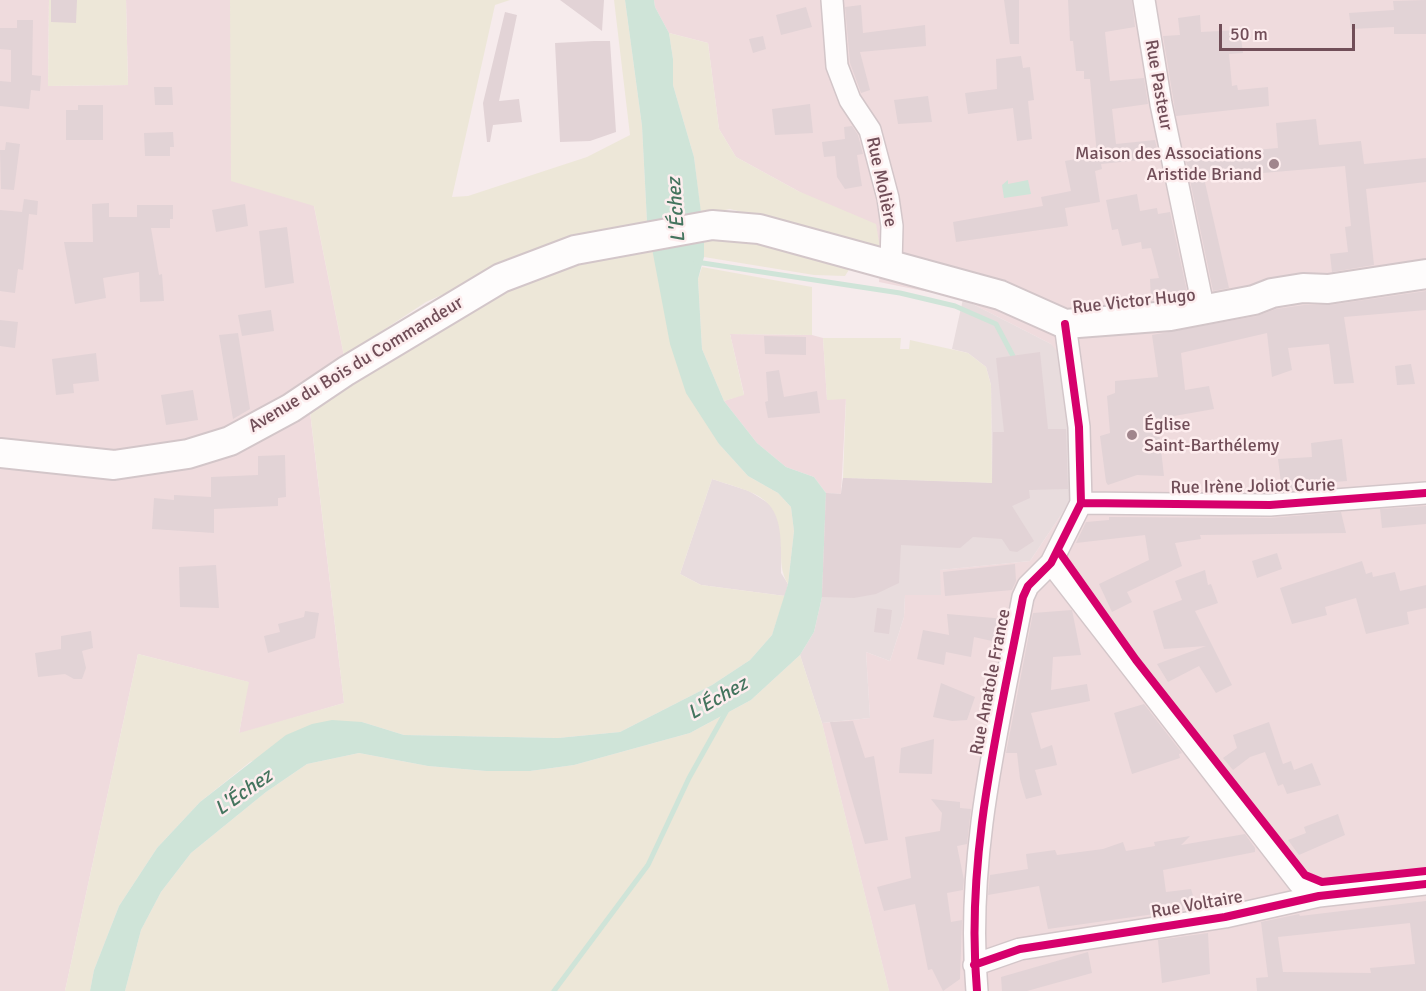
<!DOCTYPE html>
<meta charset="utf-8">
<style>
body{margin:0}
#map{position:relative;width:1426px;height:991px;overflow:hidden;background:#f6ebec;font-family:Signika,sans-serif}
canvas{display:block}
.scale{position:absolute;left:1219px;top:24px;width:136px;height:27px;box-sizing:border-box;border:3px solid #714e58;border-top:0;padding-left:8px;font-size:18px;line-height:21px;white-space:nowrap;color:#714e58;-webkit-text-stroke:4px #fdedee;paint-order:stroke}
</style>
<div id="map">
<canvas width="1426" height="991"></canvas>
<div class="scale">50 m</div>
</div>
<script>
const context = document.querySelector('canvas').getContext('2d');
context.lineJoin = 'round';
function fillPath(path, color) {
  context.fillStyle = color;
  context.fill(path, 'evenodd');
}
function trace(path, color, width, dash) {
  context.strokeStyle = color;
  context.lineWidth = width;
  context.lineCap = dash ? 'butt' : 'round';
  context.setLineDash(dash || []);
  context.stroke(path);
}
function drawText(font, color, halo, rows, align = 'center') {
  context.font = font + ' Signika,sans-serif';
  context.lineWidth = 5;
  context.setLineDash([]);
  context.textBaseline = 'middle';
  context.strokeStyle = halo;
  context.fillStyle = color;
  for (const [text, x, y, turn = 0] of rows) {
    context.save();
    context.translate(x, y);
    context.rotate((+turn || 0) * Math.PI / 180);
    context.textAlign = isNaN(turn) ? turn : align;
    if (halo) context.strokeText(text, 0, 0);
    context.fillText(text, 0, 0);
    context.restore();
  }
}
fillPath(new Path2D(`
 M0,0H49L48,86L128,85L126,0H230L231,16L314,206L344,356V389L310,412L344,703L239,734L248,682L138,654L65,991H0Z
 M654,0H1426V991H889L822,723L870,718L866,652L890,661L904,617L905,595L939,570L1030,561L1071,500L1051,344L963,299L879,282L881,254L798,191L736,157L719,129L708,43L669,33L655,7Z
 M730,334L812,335L823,338L827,399L846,398L841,494L826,493L814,477L786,467L757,443L724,401L744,394Z`), '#efdbdd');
fillPath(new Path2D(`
 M963,299L1051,344L1063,359L1072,444L1071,500L1030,561L940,570L941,595H905L904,617L890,661L866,652L870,718L822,723L800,655L814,632L822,597L826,493L841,494L843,478L992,483L991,385L986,367L968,353L952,349Z
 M712,479L749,491L773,506L781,524V573L788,584L785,596L701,585L680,574Z`), '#e8dcdd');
fillPath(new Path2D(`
 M49,0H126L128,85L48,86Z
 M230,0H510L495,5L452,197L468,196L587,157L630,135L614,0H625L642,126L647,222L551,246L426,302L344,356L314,206L231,181Z
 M669,33L708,43L719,129L736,157L798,191L876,224L881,254L813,230L730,209L701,215L694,157L673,85V59Z
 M718,234L850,268L845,276L814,275L704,257V236Z
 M652,247L657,266L719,444L748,476L778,493L791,507L794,531L788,584C781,572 781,563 781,549C781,495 757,494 712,479L680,574L701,585L785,596L772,635L750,660L712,685L620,732L558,738L404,735L362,722L250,762L200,802L157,848L119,906L94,970L90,991H65L138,654L249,682L239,733L344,703L310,411C400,350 493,288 599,256C616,251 635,250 652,247Z
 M702,267L812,287V335L730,334L744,395L724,401L702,349L698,279Z
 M823,338H901L900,349H909L910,340L968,353L986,367L991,385L992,483L843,478L846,399L827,400Z
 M800,655L822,723L889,991H125L141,930L161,892L191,853L266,792L307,764L359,753L428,766L486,771H530L574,765L690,733L751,700Z`), '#ede7d8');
fillPath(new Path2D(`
 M625,0H654L655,7L669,33L673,59V85L694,157L704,236V257L698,279L702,349L724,401L757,443L786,467L814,477L826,493L822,597L814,632L800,655L751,700L690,733L574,765L530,771H486L428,766L359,753L307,764L266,792L191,853L161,892L141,930L125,991H90L94,970L119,906L157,848L200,802L286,735L312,724L332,720L362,722L404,735L558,738L620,732L712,685L750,660L772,635L788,584L794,531L791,507L778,493L748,476L719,444L686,393L670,344L647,222L642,126Z
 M1008,180V184L1028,180L1031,194L1004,198L1002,185Z`), '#cfe4d8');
trace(new Path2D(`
 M696,262L900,293L955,306L996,324L1013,356
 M554,991L648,865L689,778L727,710`), '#cfe4d8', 5);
fillPath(new Path2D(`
 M51,0H77L76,23L51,22Z
 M560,0H604L602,31Z
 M1004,0H1019V44H1010Z
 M1068,0H1132L1135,27L1105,32L1110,81L1144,78L1148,104L1112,109L1116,144L1155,140L1159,158L1101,164L1102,169L1095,171L1100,202L1065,208L1068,226L956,242L953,222L1043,206L1041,197L1071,191L1065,161L1097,155L1090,79H1084V71H1076L1073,41H1070Z
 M1426,0V34H1394V27L1351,29L1349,13L1394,10L1393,1Z
 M861,5L863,33L925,25L926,46L860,52L870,90L861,93L850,63L845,7Z
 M806,7L812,27L781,35L776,15Z
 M505,12L517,15L499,101L519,99L522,122L493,125L490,142H487L483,103Z
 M1200,15L1201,32L1240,30L1243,53L1229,54L1232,86L1237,85L1238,90L1268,87L1269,106L1176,116L1163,36L1180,35L1178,18Z
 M17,20H33L32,75L41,76L40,91L31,90L29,109L0,106V81L11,82V50L0,49V28H17Z
 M763,36L766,49L753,53L749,39Z
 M594,41H610L616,132L590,141L560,142L555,43Z
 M1021,56L1023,68L1030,67L1034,100L1028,101L1032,139L1017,141L1013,108L968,114L965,93L997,89L996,59Z
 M154,87H172L173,105H155Z
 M928,96L932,122L898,124L894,100Z
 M810,104L813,133L775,135L772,109Z
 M78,105H103V140H66V110H78Z
 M1316,119L1319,145L1361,141L1364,164L1426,158V182L1366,189L1374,265L1332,272L1330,254L1348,252L1345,227L1351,226L1345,166L1204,178L1229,288L1213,291L1185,156L1278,148L1276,123Z
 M852,126L858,135L863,154L857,155L862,186L845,189L837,177L835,156L824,157L822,142L845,139L844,127Z
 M173,132L174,147H170V156H145L144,133Z
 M6,142L20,144L14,190L1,189L0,150H5Z
 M1137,194L1140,211L1157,208L1158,214L1170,212L1188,296L1151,300L1150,279L1159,278L1151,248L1142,249L1141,242L1122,246L1118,229L1112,230L1106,200Z
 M24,199L38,201L37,215L29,214L23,270L18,269L15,293L0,291V210L22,212Z
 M109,203V217H137V205H173V219H170V228H151L159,275L162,274L164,301L140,302L139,272L103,278L106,298L75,304L64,242H93L92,204Z
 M245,204L248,226L216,232L212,210Z
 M287,227L294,283L265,288L259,231Z
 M1426,291V310L1344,317L1354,383L1334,384L1329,344L1288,348L1292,370L1272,377L1267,333L1181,353L1185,390L1209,386L1214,409L1174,416L1175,431L1159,432L1164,476L1137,475L1108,485L1106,482L1100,436L1110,433L1107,396L1115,393V381L1158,377L1152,335L1257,316L1276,309L1304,305H1330Z
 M271,310L274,331L242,336L238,315Z
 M0,320L18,322L15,348L0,346Z
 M238,333L250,409L233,419L219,335Z
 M764,336L806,337V355L765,354Z
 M1040,352L1048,429H1066L1068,489L1029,490L1030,498L1012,506L1034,541L1017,552L1010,551L1002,539L973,537L960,548L901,545L899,583L876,594L854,598L822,597L826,493L841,494L843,478L992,483L993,432H1004L996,358Z
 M96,353L99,381L73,384L74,393L56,395L52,359Z
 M1411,364L1415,384L1397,385L1395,366Z
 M779,370L784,397L817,391L820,413L768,418L765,402L768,401L766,372Z
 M193,390L198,420L166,425L161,395Z
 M1342,439L1347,481L1320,483V488L1282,491L1278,459L1312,457L1311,443Z
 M285,455L286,497L278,498V506L214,509V533L152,529L154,498L174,500V495L211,497V477L258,475V456Z
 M1426,506V524L1382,528L1380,509Z
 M1341,512L1346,533L1200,535L1201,539L1175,543L1182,566L1127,592L1132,602L1112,612L1099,584L1149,560L1145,535L1076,543L1086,522L1109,520V517L1270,518Z
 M1277,553L1282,569L1257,578L1252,561Z
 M1362,561L1366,574L1372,572L1373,577L1395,572L1400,591L1426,585V608L1407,612L1409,624L1366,634L1356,598L1325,607L1327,615L1292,624L1280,588Z
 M1015,564L1016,581L1012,590L945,596L943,572Z
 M216,565L219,608L180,607L179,567Z
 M1205,570L1208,585L1211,584L1218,603L1195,611L1232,685L1216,693L1199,666L1168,682L1157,664L1206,646L1164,649L1153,611L1182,600L1175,581Z
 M877,608L892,610L889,634L874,632Z
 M1072,610L1081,655L1053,657L1051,690L1087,684L1090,701L1031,713L1041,749L1052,745L1057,765L1035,770L1042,795L1026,799L1020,779L1017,753H1006L1033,613Z
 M305,611L319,613L315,638L268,653L264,636L280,632L278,624L304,617Z
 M947,614L1006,619L1001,643L974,637L971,657L946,652L944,665L917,659L923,630L949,635Z
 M91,631L93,648L82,651L86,668L82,679H74L65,674L38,677L35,653L61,649V636Z
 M941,683L975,697L967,720L952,721L933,717Z
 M1144,704L1182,753L1179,754L1180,758L1132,774L1114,713Z
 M853,721L865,758L874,756L888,840L865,844L850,793L830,722Z
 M1269,722L1283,764L1291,761L1294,770L1312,763L1321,785L1287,794L1283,784L1278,786L1265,752L1250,757L1233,770L1223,758L1237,748L1233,735Z
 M934,739L932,774L899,773L901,748Z
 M931,799L960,802V808L971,809L967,844L957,846L964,880L963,890L947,893L951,922L962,920L960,979L943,991L932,969L928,970L915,904L884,911L877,887L911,878L905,837L940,831L942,813Z
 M1338,814L1345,835L1299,855L1288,840L1306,833L1304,827Z
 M1245,834L1255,848V852L1163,870L1166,892L1191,889L1197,908L1048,929L1039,886L988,895L990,875L1028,869L1026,854L1055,850L1057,855L1103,849L1123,842L1126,851L1155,846L1154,842L1190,836L1181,845Z
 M1426,901V991H1257L1256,978L1268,977L1261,922L1299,914L1300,916ZM1410,923L1415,964L1370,968L1371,973L1283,972L1278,937Z
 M1208,933L1210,974L1162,983L1158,940Z
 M1088,952L1092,973L1027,991H1002L1001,977Z`), '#e2d3d6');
const minor = new Path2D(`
 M832,0L837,66L850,100L870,130L888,198L892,226L891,265
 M1144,0L1161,104L1204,311
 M1081,503L1270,505L1426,493
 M1051,563L1299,883L1319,896
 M974,965L1020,949L1225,917L1319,896L1426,884
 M977,991C965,857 998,728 1023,597L1028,586L1051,563L1081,503L1079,427L1065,324`);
const secondary = new Path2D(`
 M0,453L114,465L188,454L230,441L291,408L346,371L501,278L575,250L712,225L759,229L1000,295L1065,324L1170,316L1254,300L1272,293L1303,288L1328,289L1426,274`);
trace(minor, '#d3c6c9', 24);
trace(secondary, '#d3c6c9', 32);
trace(minor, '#fefcfc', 21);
trace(secondary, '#fefcfc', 28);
trace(new Path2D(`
 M1081,503L1270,505L1426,493
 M1058,550L1136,660L1305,875L1322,882L1426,871
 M974,965L1020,949L1225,917L1319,896L1426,884
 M977,991C965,857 998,728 1023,597L1028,586L1051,563L1081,503L1079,427L1065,324`), '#d6006c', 8);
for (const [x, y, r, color] of [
 [1274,164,6,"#a0858c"],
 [1132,435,6,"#a0858c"]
]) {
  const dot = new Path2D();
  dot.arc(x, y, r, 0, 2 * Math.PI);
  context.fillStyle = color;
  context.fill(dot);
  trace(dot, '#fdedee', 2);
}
drawText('18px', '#714e58', '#fdedee', [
 ["Rue Pasteur",1158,85,80],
 ["Rue Molière",881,182,78],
 ["Rue Victor Hugo",1134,302,-6],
 ["Avenue du Bois du Commandeur",356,365,-31],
 ["Rue Irène Joliot Curie",1253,487,-1],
 ["Rue Anatole France",991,682,-79],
 ["Rue Voltaire",1197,905,-10]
]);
drawText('18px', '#714e58', '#fdedee', [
 ["Maison des Associations",1262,154],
 ["Aristide Briand",1262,175],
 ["Église",1144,425,"left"],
 ["Saint-Barthélemy",1144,446,"left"]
], 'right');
drawText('italic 20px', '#44745e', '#fdedee', [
 ["L'Échez",677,210,-94],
 ["L'Échez",718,699,-30],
 ["L'Échez",244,793,-35]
]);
</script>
